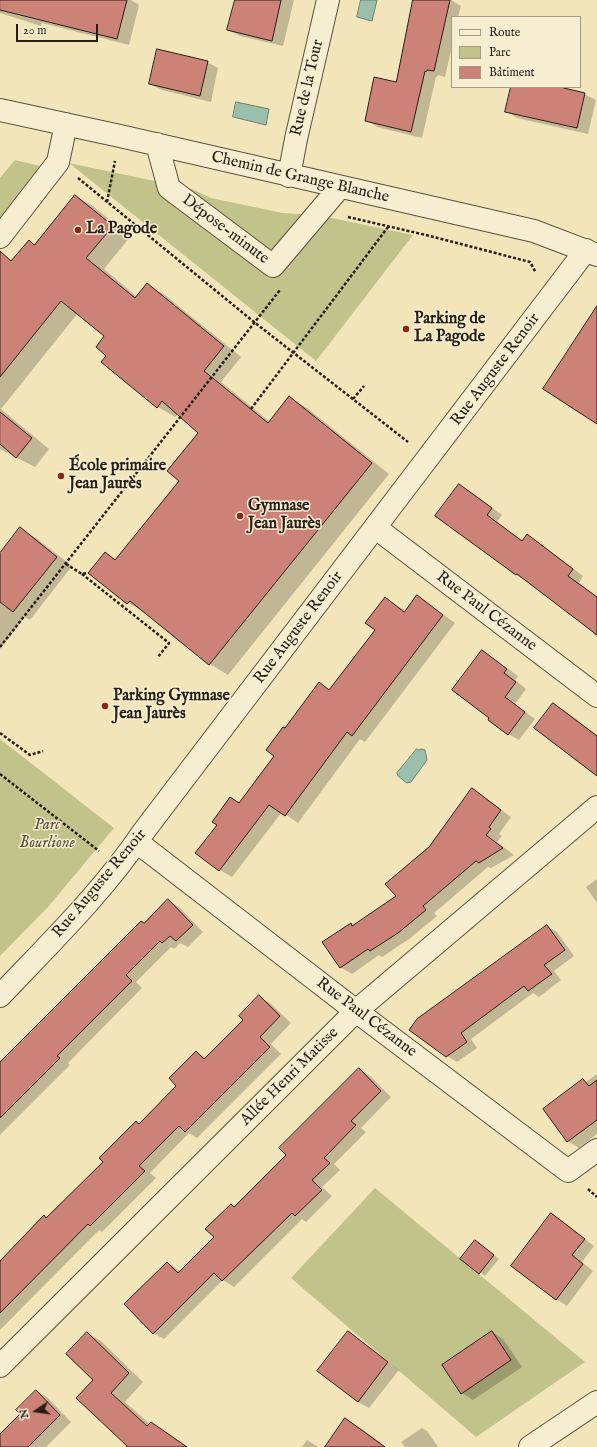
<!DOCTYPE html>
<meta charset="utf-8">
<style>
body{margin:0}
#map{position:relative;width:597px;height:1447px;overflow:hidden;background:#f3e5ba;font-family:"IM FELL English",serif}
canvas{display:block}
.legend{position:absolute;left:451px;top:16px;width:130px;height:72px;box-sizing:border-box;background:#f7eed2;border:1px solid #a49b87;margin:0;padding:5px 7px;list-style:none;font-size:12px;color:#271e16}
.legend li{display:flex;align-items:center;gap:8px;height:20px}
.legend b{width:20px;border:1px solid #a49b87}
.north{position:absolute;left:16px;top:1391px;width:40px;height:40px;-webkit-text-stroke:3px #f7eed2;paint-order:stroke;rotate:257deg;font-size:11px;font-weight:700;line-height:16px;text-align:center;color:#271e16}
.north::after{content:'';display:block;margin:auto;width:14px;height:18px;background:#271e16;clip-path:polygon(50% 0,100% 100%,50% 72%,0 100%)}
.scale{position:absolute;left:16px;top:24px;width:82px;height:18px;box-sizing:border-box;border:2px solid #271e16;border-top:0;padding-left:5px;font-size:12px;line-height:14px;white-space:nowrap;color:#271e16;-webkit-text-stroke:3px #f7eed2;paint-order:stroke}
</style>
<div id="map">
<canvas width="597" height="1447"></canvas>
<ul class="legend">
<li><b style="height:5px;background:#f7eed2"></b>Route</li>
<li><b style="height:11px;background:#c2c28b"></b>Parc</li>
<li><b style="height:11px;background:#cd8278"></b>Bâtiment</li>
</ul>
<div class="north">N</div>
<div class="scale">20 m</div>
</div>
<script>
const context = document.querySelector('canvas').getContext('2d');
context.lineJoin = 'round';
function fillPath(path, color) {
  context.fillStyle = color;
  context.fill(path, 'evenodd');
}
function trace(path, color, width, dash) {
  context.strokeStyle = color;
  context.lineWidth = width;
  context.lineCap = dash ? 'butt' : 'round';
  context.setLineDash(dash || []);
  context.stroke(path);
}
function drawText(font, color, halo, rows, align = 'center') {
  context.font = font + ' "IM FELL English",serif';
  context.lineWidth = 3;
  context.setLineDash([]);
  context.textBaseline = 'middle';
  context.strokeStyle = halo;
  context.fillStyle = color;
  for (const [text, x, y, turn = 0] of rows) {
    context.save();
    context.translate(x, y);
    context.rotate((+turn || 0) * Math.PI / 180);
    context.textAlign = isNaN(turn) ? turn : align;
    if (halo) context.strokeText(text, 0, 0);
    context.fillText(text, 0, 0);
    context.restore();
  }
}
fillPath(new Path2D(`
 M15,160L40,166L0,218V178Z
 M69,163L192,189L211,198L282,213L317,215L413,235L316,361Z
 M0,739L114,828L48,907L0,956Z
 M375,1188L585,1362L476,1437L291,1278Z`), '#c2c28b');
const water = new Path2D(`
 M361,0H377L372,21L357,17Z
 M236,102L269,109L266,125L233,117Z
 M417,749L419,750L421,749L425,750L427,760L411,782L407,783L398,776L397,773Z`);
fillPath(water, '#9bbfad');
trace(water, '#6d7f71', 1);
fillPath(new Path2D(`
 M0,0H131L139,5L129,45L42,23L41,26L0,13Z
 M236,0H294L283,46L240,36L228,30Z
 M414,0H451L461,6L458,17H452V46L445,77L438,75L437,77H436L422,138L377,127L366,120L396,83Z
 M207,62L218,68L211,102L162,90L150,84Z
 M512,87H555L584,94L596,100L588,134L517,118L506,111Z
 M75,196L93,206L130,237L104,269L137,297L147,285L165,295L241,357L221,382L270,422L289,398L307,408L389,474L228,675L210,664L146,613L128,603L89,573L105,553L117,560L180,481L200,432L178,414L175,417L158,407L108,356L106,336L78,313L1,409L49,449L35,467L0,449V265L6,258L13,262L29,241L36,245Z
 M459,485L470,491L502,515L497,522L523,541L527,535L538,542L583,576L579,583L597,597V637L593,634L594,631L527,581L516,575Z
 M21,529L36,538L72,566L30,620L25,617L0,649V555Z
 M417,597L429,604L455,623L365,742L360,739L298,823L282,812L232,877L220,870L218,824L231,798L240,803L276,755L285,730L319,683L331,690L376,630L385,598L406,611Z
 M482,651L493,658L518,676L515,680L526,689L515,704L535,719L519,740L508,734L491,718Z
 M553,704L564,710L597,735V773Z
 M472,789L483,796L511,817L499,834L502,836L497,842L514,855L491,868L488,867L434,913L437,916L409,939L382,957L379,955L352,974L340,967L351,924L354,926L397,896L429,847Z
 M597,879V903L586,887Z
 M168,900L179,907L203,932L188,947L180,943L174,949L171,947L136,982L142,988L68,1063L70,1065L0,1135V1068Z
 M547,926L557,932L574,956L554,971L561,980L539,997L533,993L471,1039L477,1048L457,1062L447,1056L411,1029L420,1017Z
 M259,997L270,1003L291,1023L271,1044L281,1054L197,1138L189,1133L150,1173L156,1178L102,1232L99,1230L0,1330V1262L44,1217L48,1218L104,1162L136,1122L140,1124L178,1086L196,1052L206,1058L245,1020Z
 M359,1069L370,1076L391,1097L361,1128L366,1132L334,1164L340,1170L322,1187L332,1196L306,1222L302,1219L234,1287L223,1280L164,1339L153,1333L168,1263L181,1272L216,1237L231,1205L235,1207L287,1155Z
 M597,1074V1134L579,1148L568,1141L583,1080L586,1082Z
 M552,1215L562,1221L594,1246L582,1262L593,1271L567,1306L556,1299Z
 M475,1241L499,1259L485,1276L461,1259Z
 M348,1332L359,1339L399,1370L369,1408L358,1402Z
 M492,1332L503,1339L522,1367L473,1400L462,1393Z
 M87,1333L101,1341L143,1382L125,1402L150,1424L151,1423L165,1432L188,1447H128L94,1380Z
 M37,1391L48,1398L71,1422L46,1447H9L0,1438V1435L22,1414Z
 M346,1420L362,1429L386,1447H326Z
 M422,1428L427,1431L438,1447H405L401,1442Z
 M307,1440L318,1447H302Z`), '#0003');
const building = new Path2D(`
 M0,0H127L117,39L0,10Z
 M235,0H281L272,41L227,30Z
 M413,0H450L434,71L427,70L426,72L425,71L411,132L365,121L374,77L396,82Z
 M157,49L208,61L200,96L149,84Z
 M511,87H560L585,93L577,128L505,112Z
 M75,195L113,226L86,258L135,298L147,283L224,346L204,371L268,423L289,396L372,463L209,665L130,601L127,604L88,573L105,552L115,560L179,481L167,471L198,433L162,401L157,408L101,362L106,356L96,347L104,336L61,301L0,377V251L11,261L29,240L34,245Z
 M597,306V424L543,389Z
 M0,412L32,438L16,458L0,444Z
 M459,484L492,508L487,515L522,541L527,534L573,569L568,576L597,597V635L517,574L516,575L435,516Z
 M20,527L57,557L13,612L0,602V553Z
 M417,595L443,615L352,736L347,732L285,816L269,805L219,871L195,853L217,825L212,822L230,797L239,803L274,756L266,750L283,727L285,728L319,682L329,690L375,630L365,623L385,597L404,612Z
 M482,650L507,669L504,673L516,682L505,697L525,712L508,735L488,720L489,718L452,690Z
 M553,703L597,736V776L534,728Z
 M472,788L501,810L489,827L491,829L486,835L503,848L479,863L476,861L423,906L426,910L398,933L370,951L368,949L340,968L322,942L351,923L352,926L396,896L385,884L429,847Z
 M168,899L193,925L176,941L170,936L162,943L160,941L126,975L132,981L57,1056L60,1058L0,1118V1062L141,921L144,923Z
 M547,925L565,950L544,965L552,974L528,991L524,986L461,1033L467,1042L446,1057L409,1030L417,1019Z
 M259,995L280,1016L260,1037L270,1047L185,1132L179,1126L139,1166L145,1171L90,1226L88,1224L0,1313V1261L44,1215L46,1218L103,1162L99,1158L136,1121L139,1124L176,1086L169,1078L196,1051L204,1059L243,1020L239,1016Z
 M359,1068L381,1091L351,1121L356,1125L324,1158L330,1163L312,1180L322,1190L295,1216L292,1213L222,1281L214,1273L153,1334L124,1304L167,1262L178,1273L214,1237L205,1229L231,1204L234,1207L286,1155L279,1148Z
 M583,1079L589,1086L597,1080V1120L567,1142L543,1109Z
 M551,1213L585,1239L572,1255L583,1264L556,1300L511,1266Z
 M475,1240L494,1255L479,1274L460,1259Z
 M348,1331L388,1362L358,1402L317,1371Z
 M492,1331L511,1360L461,1394L442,1365Z
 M87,1332L129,1373L111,1393L147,1426L151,1422L187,1447H126L127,1446L76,1398L93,1380L66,1354Z
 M36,1390L60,1415L28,1447H0V1434L20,1414L16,1410Z
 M345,1418L385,1447H325Z`);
fillPath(building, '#cd8278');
trace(building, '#271e16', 1);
const minor = new Path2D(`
 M0,110L120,136L534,231L597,255
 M157,144L169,188L273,266L340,187
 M289,176L296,139L328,0
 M0,237L58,162L66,124
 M376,528L597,696
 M137,842L356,1011L568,1171L597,1150
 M0,996C50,943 103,892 144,831L586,250
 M0,1366L356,1011L597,807
 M530,1447L597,1402`);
trace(minor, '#5a503f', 24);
trace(new Path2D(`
 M78,178L254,322L408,442
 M107,202L115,161
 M348,217L426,235L530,262L536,273
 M353,399L364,386
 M251,409L388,227
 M66,564L82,574L88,573
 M82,574L169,643L158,657
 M0,647L280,290
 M0,733L30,755L43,751
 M0,774L99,851
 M588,1189L597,1197`), '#271e16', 2.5, [3, 2]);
trace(minor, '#f7eed2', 22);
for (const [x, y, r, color] of [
 [78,230,4,"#8f2418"],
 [406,329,4,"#8f2418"],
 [61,476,4,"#8f2418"],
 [240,516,4,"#8f2418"],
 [105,706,4,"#8f2418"]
]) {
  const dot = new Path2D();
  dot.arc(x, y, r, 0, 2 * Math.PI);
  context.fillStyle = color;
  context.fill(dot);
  trace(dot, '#f7eed2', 1.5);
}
drawText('16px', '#271e16', '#f7eed2', [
 ["Rue de la Tour",308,88,-77],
 ["Chemin de Grange Blanche",300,178,13],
 ["Dépose-minute",225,230,37],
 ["Rue Auguste Renoir",496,370,-53],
 ["Rue Paul Cézanne",486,612,37],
 ["Rue Auguste Renoir",299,628,-53],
 ["Rue Auguste Renoir",100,884,-50],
 ["Rue Paul Cézanne",366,1018,37],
 ["Allée Henri Matisse",290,1077,-45]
]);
drawText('bold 16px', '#271e16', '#f7eed2', [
 ["La Pagode",86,230],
 ["Parking de",414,320],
 ["La Pagode",414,338],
 ["École primaire",69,467],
 ["Jean Jaurès",69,485],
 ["Gymnase",248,507],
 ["Jean Jaurès",248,525],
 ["Parking Gymnase",113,697],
 ["Jean Jaurès",113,715]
], 'left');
drawText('italic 16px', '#564f39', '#f7eed2', [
 ["Parc",47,826],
 ["Bourlione",47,844]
]);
</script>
